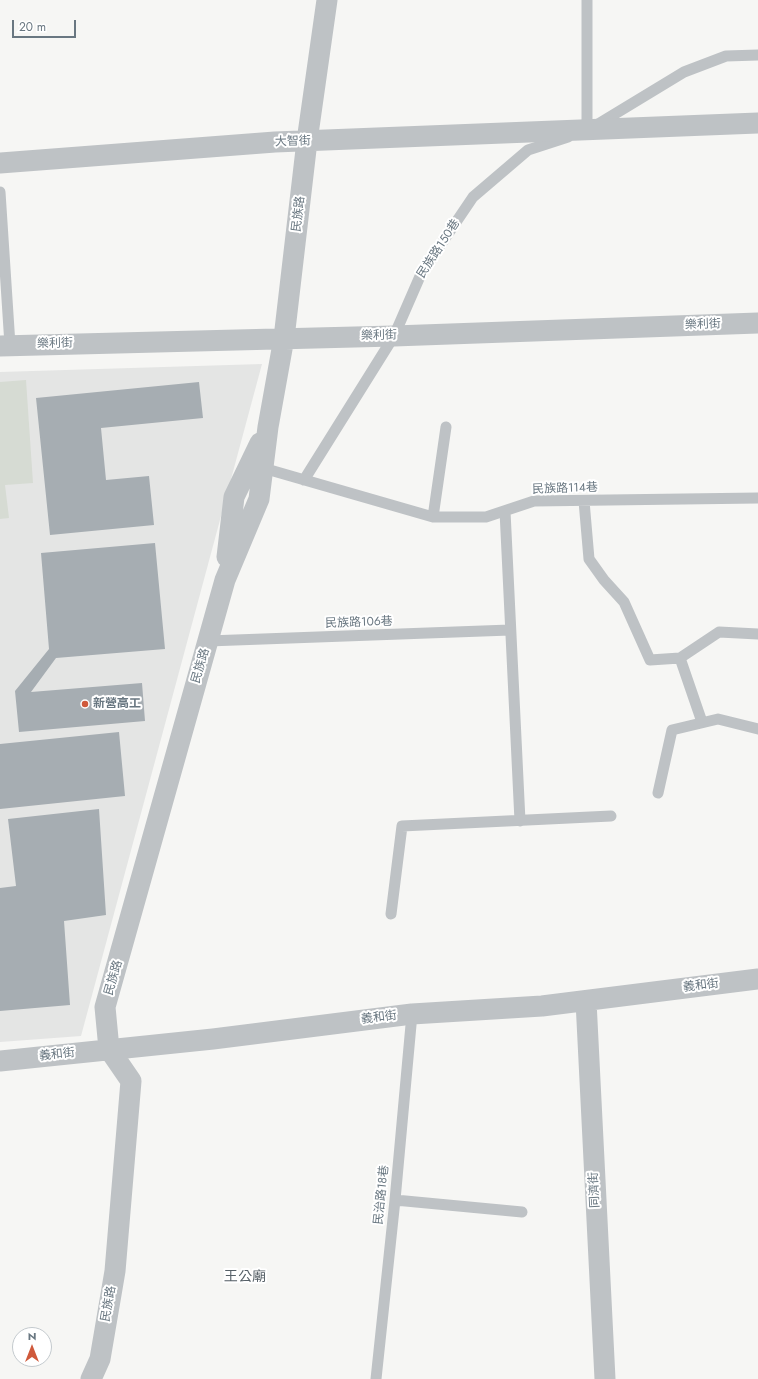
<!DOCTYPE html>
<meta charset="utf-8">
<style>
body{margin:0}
#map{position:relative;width:758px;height:1379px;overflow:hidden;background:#f6f6f4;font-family:Jost,sans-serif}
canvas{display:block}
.north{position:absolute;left:12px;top:1327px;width:40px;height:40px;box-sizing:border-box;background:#fff;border:1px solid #c3c9cd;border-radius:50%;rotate:0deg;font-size:11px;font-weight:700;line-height:16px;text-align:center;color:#697781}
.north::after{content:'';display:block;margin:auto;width:14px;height:18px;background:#cf593b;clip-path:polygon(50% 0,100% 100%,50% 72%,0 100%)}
.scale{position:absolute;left:12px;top:20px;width:64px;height:18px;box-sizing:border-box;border:2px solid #697781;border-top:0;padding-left:5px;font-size:12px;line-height:14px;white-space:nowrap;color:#697781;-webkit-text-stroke:3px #fff;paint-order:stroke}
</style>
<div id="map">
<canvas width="758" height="1379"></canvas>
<div class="north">N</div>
<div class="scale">20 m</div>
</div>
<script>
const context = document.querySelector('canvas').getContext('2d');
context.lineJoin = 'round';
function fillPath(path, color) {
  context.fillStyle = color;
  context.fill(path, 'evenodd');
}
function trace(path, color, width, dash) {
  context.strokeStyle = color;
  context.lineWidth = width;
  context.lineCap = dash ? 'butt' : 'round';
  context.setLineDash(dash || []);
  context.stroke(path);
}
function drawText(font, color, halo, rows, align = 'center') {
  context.font = font + ' Jost,"Noto Sans TC",sans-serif';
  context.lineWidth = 4;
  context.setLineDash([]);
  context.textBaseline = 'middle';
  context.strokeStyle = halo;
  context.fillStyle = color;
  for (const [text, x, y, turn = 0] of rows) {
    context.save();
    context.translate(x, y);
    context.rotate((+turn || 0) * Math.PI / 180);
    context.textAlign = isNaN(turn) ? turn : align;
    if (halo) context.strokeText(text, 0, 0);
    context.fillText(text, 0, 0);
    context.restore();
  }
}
fillPath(new Path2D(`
 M262,364L81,1036L0,1042V372Z`), '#e4e5e4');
fillPath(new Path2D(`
 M26,380L33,483L5,485L9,518L0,519V382Z`), '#d6dbd3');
fillPath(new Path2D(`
 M199,382L203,418L101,428L106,480L149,476L154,525L50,535L36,398Z
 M155,543L165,649L56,658L31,692L142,683L145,721L19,732L15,691L49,649L41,553Z
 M119,732L125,796L0,809V744Z
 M99,809L106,915L64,921L70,1005L0,1011V888L16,886L8,819Z`), '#a6adb2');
trace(new Path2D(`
 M587,0V130
 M595,126L684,72L726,56L758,55
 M0,192L10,345
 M263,468L433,517H486L534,501L758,498
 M304,480L394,336L421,274L473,197L528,150L568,137
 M584,501L589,559L604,580L624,602L650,660L680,658L702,722
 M505,511L520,821
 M433,517L446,427
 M208,641L510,630
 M680,658L719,632L758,634
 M658,793L672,730L718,719L758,729
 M391,914L402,826L611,816
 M395,1200L522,1212
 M376,1379L395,1200L412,1014`), '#bec2c5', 11);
trace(new Path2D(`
 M0,163L275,142L758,123
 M0,346L394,336L758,323
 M227,557L234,497L260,443
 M586,1001L605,1379
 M0,1061L213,1039L412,1014L542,1006L758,979
 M91,1379L100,1359L115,1271L131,1081L109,1049L105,1007L225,580L259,499L268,427L284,338L307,141L327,0`), '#bec2c5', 21);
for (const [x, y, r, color] of [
 [85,704,4,"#cf593b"]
]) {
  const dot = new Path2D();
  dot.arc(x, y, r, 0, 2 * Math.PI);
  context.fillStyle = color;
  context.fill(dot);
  trace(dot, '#fff', 1.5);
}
drawText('12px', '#697781', '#fff', [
 ["大智街",293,142,-2],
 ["民族路",299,214,-83],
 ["民族路150巷",439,249,-57],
 ["樂利街",703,325,-2],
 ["樂利街",379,336,-1],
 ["樂利街",55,344,-1],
 ["民族路114巷",565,489,-2],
 ["民族路106巷",359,623,-2],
 ["民族路",201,666,-74],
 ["民族路",114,978,-74],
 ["義和街",701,986,-7],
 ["義和街",379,1018,-7],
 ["義和街",57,1055,-6],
 ["同濟街",595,1190,-93],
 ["民治路18巷",382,1195,-84],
 ["民族路",109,1304,-80]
]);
drawText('bold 12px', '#697781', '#fff', [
 ["新營高工",93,704]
], 'left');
drawText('14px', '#566067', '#fff', [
 ["王公廟",245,1278]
]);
</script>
